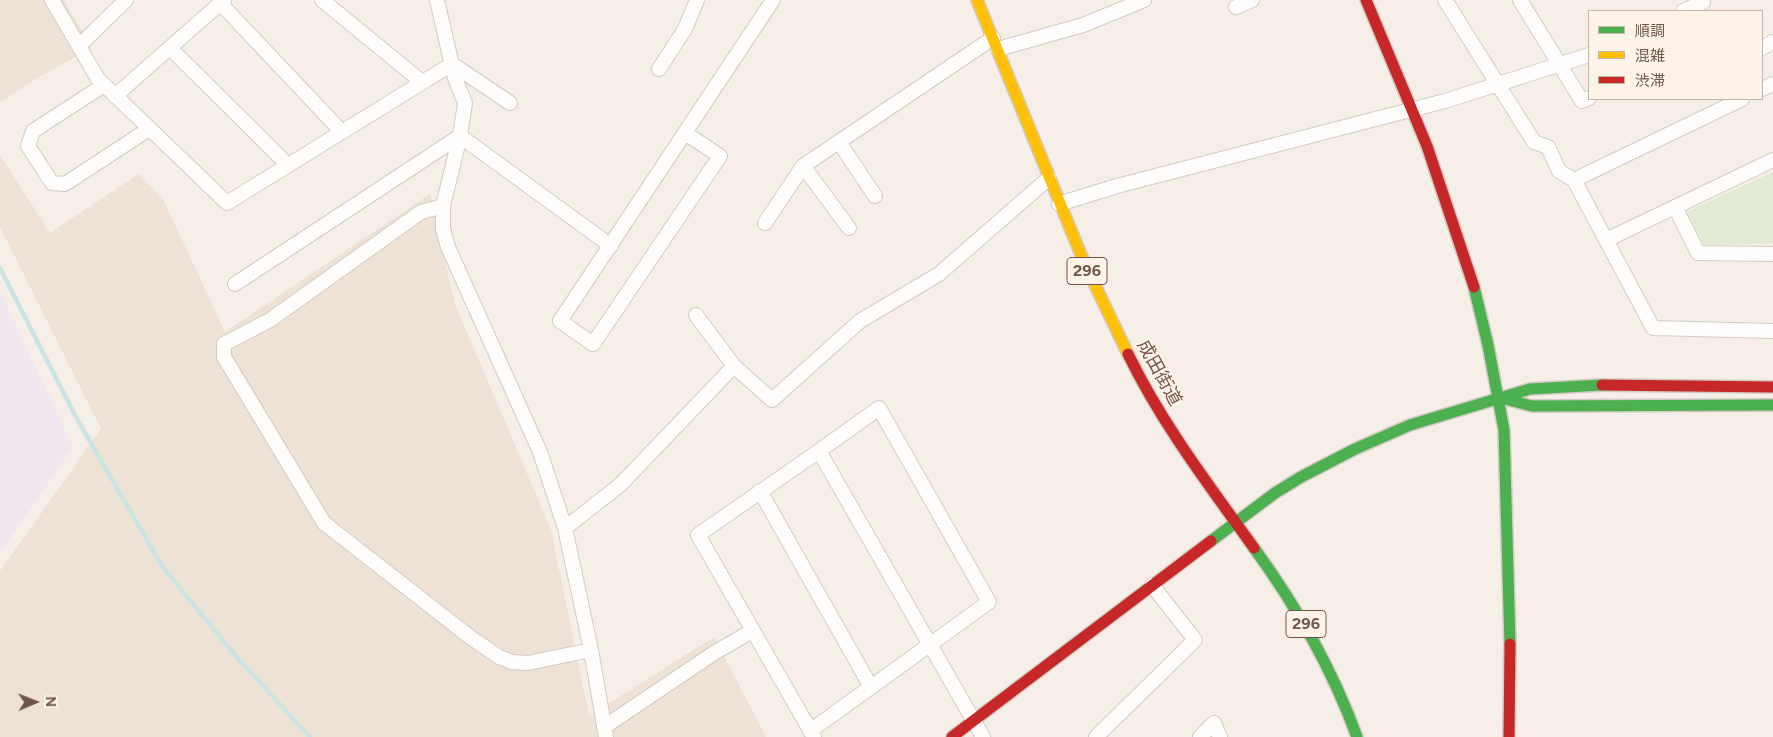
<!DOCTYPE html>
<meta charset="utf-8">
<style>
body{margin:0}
#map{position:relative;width:1773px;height:737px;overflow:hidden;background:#f5efe8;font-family:Figtree,"Noto Sans JP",sans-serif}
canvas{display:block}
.legend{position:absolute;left:1588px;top:10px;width:175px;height:90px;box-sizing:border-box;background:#fdf3e8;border:1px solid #c4b4a9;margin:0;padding:6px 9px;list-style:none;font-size:15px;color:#6f554b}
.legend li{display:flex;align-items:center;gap:10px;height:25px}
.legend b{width:25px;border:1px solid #c4b4a9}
.north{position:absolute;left:10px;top:677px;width:50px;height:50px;-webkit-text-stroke:4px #fdf3e8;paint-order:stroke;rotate:89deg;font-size:14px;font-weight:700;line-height:20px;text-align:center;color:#6f554b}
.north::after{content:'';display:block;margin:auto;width:18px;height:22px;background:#6f554b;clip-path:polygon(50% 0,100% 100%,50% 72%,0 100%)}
</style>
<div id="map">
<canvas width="1773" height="737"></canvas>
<ul class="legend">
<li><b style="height:6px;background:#4caf50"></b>順調</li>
<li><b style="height:6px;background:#ffc107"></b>混雑</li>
<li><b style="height:6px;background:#c62828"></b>渋滞</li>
</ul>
<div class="north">N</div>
</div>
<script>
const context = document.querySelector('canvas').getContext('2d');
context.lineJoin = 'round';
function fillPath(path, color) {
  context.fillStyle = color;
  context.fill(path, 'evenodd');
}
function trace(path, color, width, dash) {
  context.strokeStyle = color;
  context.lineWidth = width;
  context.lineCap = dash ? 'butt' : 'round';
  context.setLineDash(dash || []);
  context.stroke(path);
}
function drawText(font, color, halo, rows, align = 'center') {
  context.font = font + ' Figtree,"Noto Sans JP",sans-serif';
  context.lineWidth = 4;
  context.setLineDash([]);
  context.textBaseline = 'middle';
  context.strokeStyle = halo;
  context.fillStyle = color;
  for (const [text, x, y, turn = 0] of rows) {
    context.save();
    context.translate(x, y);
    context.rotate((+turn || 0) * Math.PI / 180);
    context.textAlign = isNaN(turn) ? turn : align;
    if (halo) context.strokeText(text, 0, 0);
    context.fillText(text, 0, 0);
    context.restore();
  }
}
fillPath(new Path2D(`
 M0,0H64L92,48L39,77L0,102Z
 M0,155L50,233L139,174L163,199L225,332L430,194L455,304L551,530L589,716L714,637L766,737H0V571L101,429L0,227Z`), '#eee1d6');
fillPath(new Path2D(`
 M0,291L73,447L0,553Z`), '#f0e7f0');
fillPath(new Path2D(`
 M1773,172V243L1704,245L1686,212Z`), '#e3ead4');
trace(new Path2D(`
 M0,268L77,419L162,566L235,655L310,737`), '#cbe4e3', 4.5);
const street = new Path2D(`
 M52,0L98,79L227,203L452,64
 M322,0L422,82
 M437,0L455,78L465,103L460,136L443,206
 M1445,0L1534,142L1548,147L1559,171L1574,180
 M1520,0L1582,101L1589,98
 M220,3L342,132
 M1236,7L1252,0
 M1683,11L1703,2
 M79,46L126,0
 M170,48L288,165
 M1762,48L1773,42
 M998,49L1083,25L1144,0
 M452,64L510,103
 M659,69L685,29L697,0
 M104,85L33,131L28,146L52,183L65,184L149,129
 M1762,89L1773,84
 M115,96L224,0
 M1742,99L1574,180L1653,328L1773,331
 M685,133L720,156L593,344L560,321L773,0
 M839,142L875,196
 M1059,204L1117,186L1445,101L1589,55
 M1675,207L1698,253L1773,254
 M765,223L803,166
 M849,228L803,166L993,38
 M1606,240L1773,160
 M235,284L460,136L611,246
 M734,366L772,400L860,321L939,274L1049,178
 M760,491L871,687
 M565,528L620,485L734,366L696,315
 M591,650L528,663L512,662L499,657L470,637L324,523L224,357V344L270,320L421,212L443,206V229L448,247L540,452L565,528L591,650L606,737
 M604,727L714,653L752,631
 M810,731L989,602L879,408L819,451
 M814,737L698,535L819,451L983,737
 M1096,737L1195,640L1152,585
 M1200,737L1214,723L1220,737`);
const fast = new Path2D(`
 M1474,287L1488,345L1504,430L1510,644
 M1501,398L1532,406L1773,405
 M1211,541L1275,493L1301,477L1355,449L1410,425L1530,389L1602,385
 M1254,548C1297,607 1332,668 1357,737`);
const slow = new Path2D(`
 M977,0L1084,262L1128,354`);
const jam = new Path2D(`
 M1366,0L1427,146L1474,287
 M1128,354C1162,424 1209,485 1254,548
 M1602,385L1773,387
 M952,737L1211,541
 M1509,737L1510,644`);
trace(street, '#d3ccc6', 16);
trace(fast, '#d4cac4', 14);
trace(slow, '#d4cac4', 14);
trace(jam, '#d4cac4', 14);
trace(street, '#fefdfc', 14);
trace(fast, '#4caf50', 11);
trace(slow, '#ffc107', 11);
trace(jam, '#c62828', 11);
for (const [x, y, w] of [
 [1087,271,40],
 [1306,624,40]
]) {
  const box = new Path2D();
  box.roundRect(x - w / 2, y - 13.5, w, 27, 4);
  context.fillStyle = '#fdf3e8';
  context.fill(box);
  trace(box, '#6f554b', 1);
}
drawText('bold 16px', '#6f554b', null, [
 ["296",1087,271],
 ["296",1306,624]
]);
drawText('18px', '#6f554b', '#fdf3e8', [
 ["成田街道",1159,373,61]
]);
</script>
